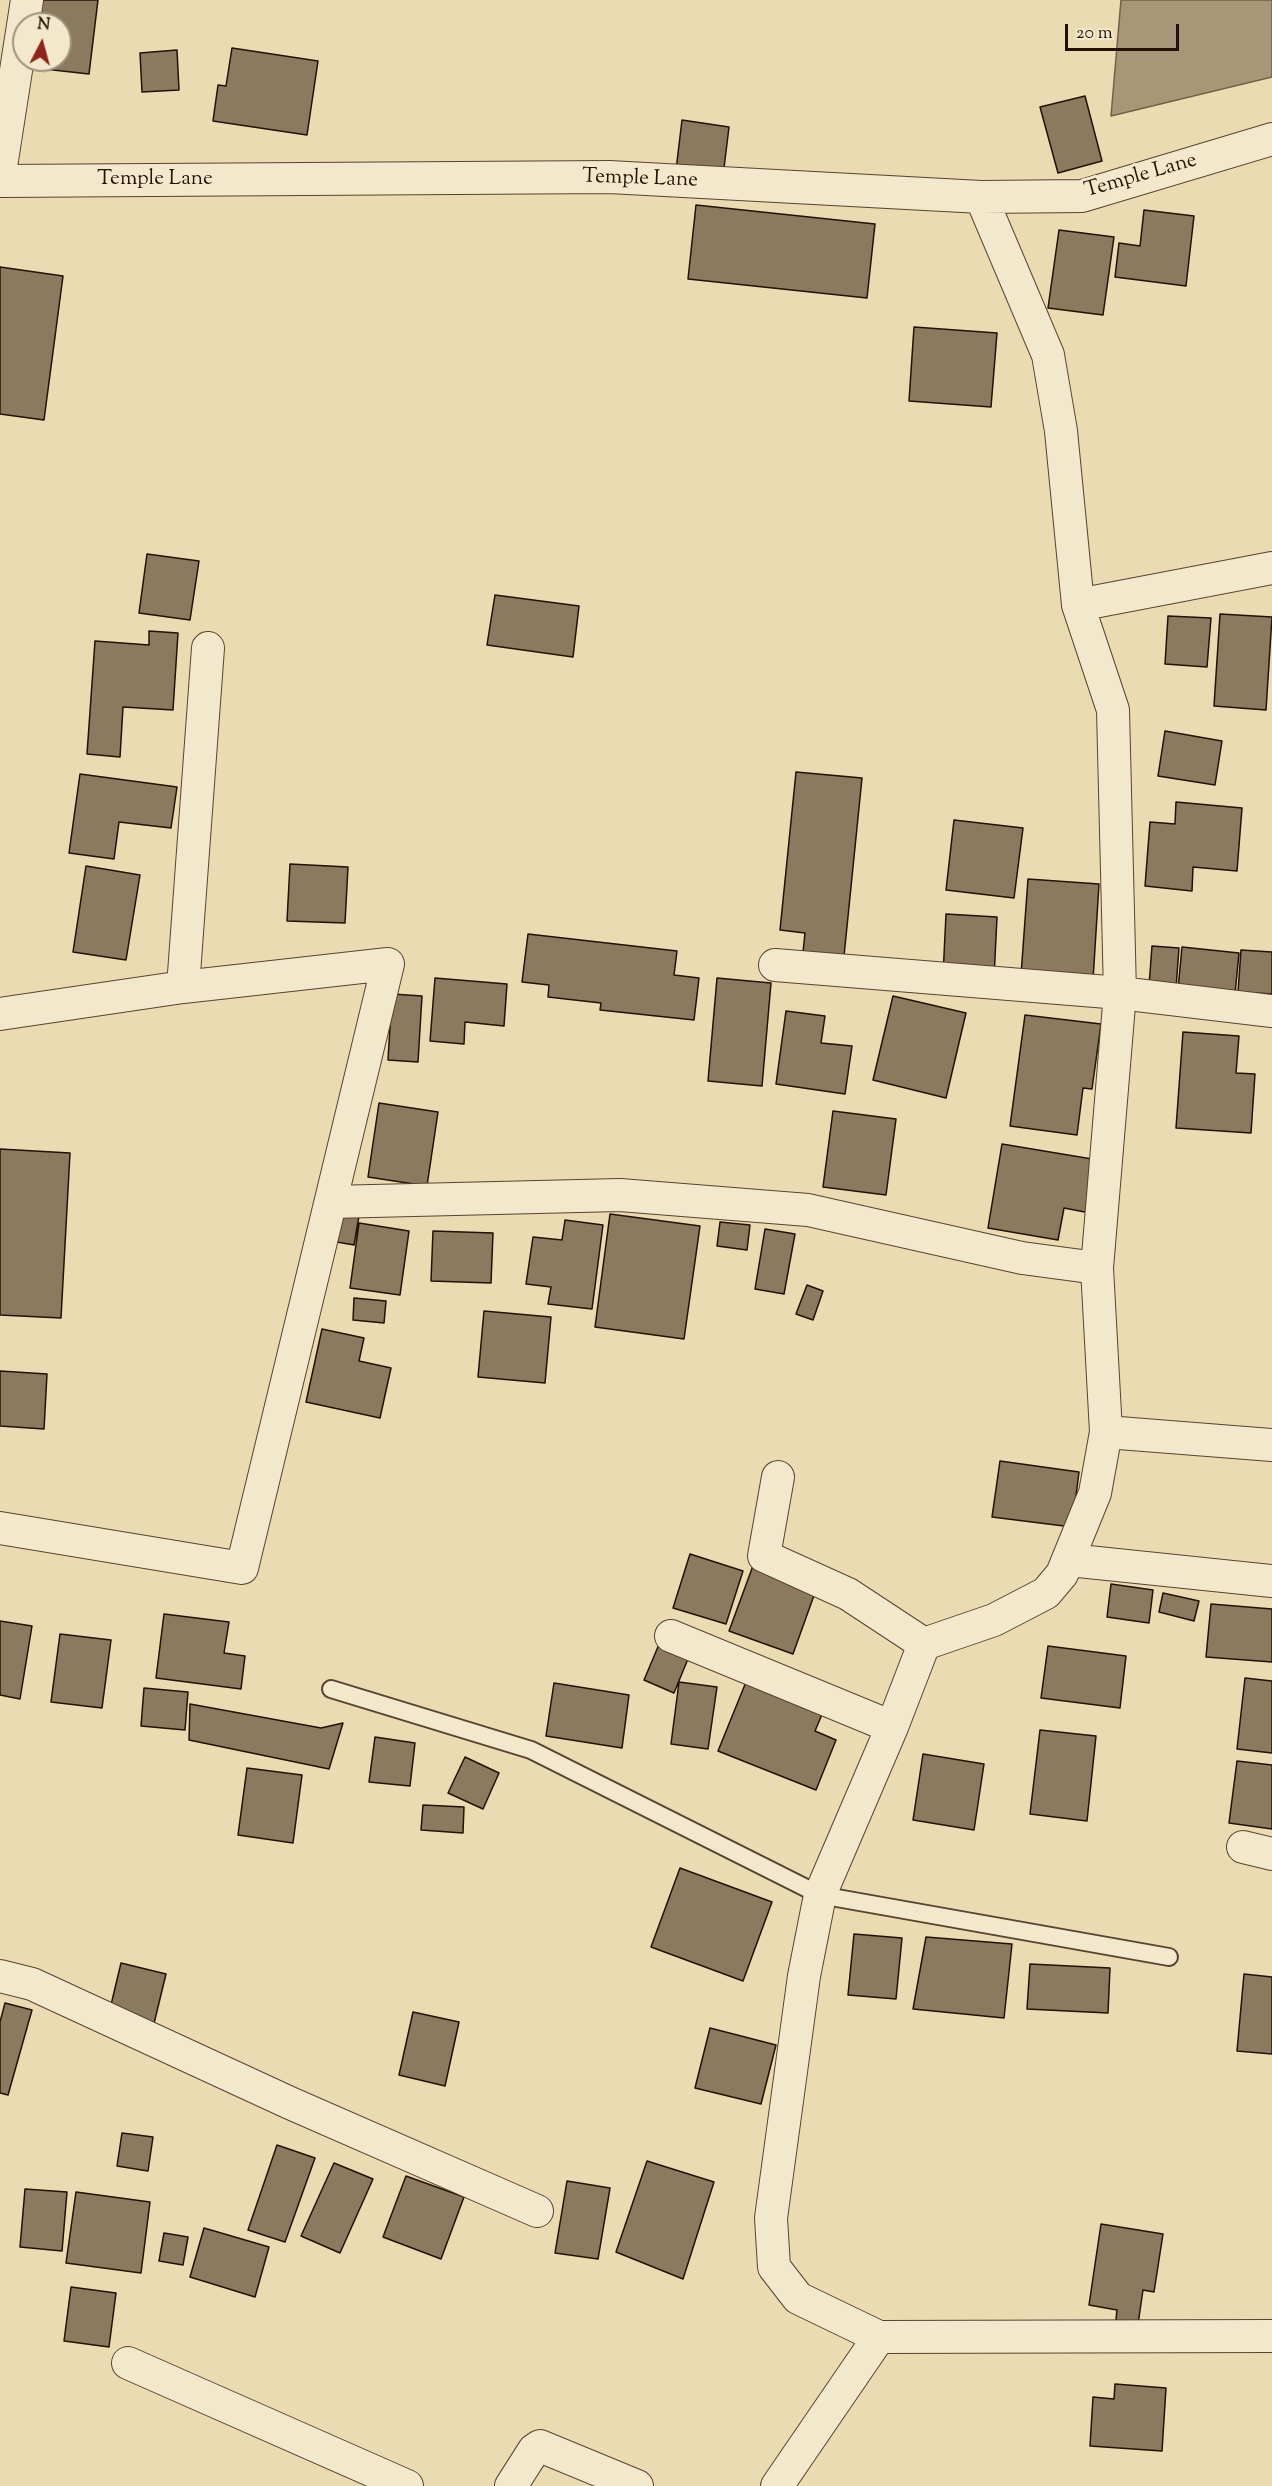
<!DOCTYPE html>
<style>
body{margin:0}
#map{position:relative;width:1272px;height:2486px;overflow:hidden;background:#ebdbb1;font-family:"Sorts Mill Goudy",serif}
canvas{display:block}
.north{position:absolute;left:12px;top:12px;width:60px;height:60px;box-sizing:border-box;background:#f2e8cc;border:2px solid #a0927d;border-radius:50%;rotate:6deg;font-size:16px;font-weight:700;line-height:24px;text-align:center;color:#261006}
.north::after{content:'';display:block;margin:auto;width:21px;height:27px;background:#8f2418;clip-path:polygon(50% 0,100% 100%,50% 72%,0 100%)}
.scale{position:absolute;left:1065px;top:24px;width:114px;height:27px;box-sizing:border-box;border:3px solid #261006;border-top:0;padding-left:8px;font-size:18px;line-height:21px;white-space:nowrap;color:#261006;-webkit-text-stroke:4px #f2e8cc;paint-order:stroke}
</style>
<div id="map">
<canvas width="1272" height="2486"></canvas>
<div class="north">N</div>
<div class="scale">20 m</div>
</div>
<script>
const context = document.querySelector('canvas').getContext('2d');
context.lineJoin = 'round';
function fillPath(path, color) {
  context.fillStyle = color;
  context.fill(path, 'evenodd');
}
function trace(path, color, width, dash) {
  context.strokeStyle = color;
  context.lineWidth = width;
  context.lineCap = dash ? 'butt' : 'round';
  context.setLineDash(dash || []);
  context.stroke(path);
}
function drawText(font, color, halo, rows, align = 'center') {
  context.font = font + ' "Sorts Mill Goudy",serif';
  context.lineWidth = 6;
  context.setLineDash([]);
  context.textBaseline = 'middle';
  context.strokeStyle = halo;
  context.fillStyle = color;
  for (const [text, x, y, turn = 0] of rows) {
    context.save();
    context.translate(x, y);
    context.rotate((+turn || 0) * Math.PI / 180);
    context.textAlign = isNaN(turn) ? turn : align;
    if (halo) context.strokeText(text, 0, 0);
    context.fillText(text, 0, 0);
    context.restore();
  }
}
const water = new Path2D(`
 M1121,0H1272V77L1111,116Z`);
fillPath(water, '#a89677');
trace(water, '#74604a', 1.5);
const building = new Path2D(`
 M42,0H98L89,74L35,68V60H60V24H39Z
 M232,48L318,61L307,135L213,121L218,85L226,86Z
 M177,50L179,90L142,92L140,53Z
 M1085,96L1102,161L1058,173L1040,107Z
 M682,120L729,127L723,176L676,170Z
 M696,205L875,224L867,298L688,279Z
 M1144,210L1194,216L1186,286L1115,277L1119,243L1140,246Z
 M1059,230L1114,237L1103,315L1048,308Z
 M0,267L63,276L44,420L0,414Z
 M914,327L997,333L991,407L909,401Z
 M147,554L199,561L190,620L139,613Z
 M495,595L579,606L573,657L487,645Z
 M1220,614L1272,617L1266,710L1214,706Z
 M1168,616L1211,618L1207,667L1165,664Z
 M149,631L178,633L173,710L123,707L120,757L87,754L95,641L149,645Z
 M1165,731L1222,741L1215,785L1158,776Z
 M796,772L862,778L843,966L802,962L805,933L780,930Z
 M80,774L177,787L171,828L119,822L114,859L69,853Z
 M1176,802L1242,808L1237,871L1193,867L1192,891L1145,886L1150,822L1175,824Z
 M954,820L1023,828L1014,898L946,890Z
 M290,864L348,867L345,923L287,921Z
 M86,866L140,875L126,960L73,952Z
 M1028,879L1099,884L1093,980L1021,975Z
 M946,914L997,917L994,978L943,976Z
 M528,934L677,951L674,975L699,978L694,1020L600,1010L601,1003L548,997L549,985L522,982Z
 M1152,946L1179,948L1176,988L1149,986Z
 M1182,947L1239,953L1235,994L1178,989Z
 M1241,950L1272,952V994L1238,992Z
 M435,978L507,984L504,1026L465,1022L464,1044L430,1041Z
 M717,978L771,983L762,1086L708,1081Z
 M392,994L422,996L418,1062L388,1060Z
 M893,996L966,1013L946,1098L873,1080Z
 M786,1011L825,1016L821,1043L852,1046L845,1094L776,1084Z
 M1025,1015L1101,1024L1092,1089L1083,1088L1077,1135L1010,1126Z
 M1183,1032L1239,1036L1236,1073L1255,1074L1251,1133L1176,1128Z
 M379,1103L438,1112L427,1186L368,1177Z
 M833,1111L896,1119L886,1195L823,1187Z
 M1002,1144L1098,1160L1090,1213L1064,1208L1058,1240L988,1228Z
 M0,1149L70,1153L61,1318L0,1315Z
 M336,1213L359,1216L354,1245L331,1241Z
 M610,1214L700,1226L684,1339L595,1327Z
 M565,1220L603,1225L592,1309L548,1304L551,1287L526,1284L533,1237L562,1240Z
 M720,1222L750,1225L747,1250L717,1246Z
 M359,1223L409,1231L400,1295L350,1288Z
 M765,1229L795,1234L784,1294L755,1289Z
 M433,1231L493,1233L491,1283L431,1281Z
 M807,1285L823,1291L813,1320L796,1314Z
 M354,1298L386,1301L384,1323L353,1320Z
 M484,1311L551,1317L545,1383L478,1377Z
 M322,1329L364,1338L359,1361L391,1368L380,1418L306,1402Z
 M0,1371L47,1374L44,1429L0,1426Z
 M1000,1461L1079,1472L1072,1527L992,1517Z
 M690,1554L743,1571L726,1624L673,1608Z
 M754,1563L817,1587L793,1654L729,1631Z
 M1111,1584L1153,1590L1149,1623L1107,1617Z
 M1163,1593L1199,1601L1194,1621L1159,1612Z
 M1211,1604L1272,1609V1662L1206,1657Z
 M164,1614L229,1622L224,1653L245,1656L241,1689L156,1678Z
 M0,1621L32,1626L20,1699L0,1695Z
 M60,1634L111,1640L102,1708L51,1702Z
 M660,1642L690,1654L674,1693L644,1680Z
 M1048,1646L1126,1656L1120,1708L1041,1698Z
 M1245,1678L1272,1681V1753L1237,1749Z
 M679,1682L717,1687L708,1749L671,1744Z
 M746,1682L823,1712L815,1731L836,1740L816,1790L718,1751Z
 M554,1683L629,1695L622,1748L546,1736Z
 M144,1688L188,1692L185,1730L141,1726Z
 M190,1704L321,1728L343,1723L329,1769L189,1740Z
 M1040,1730L1096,1736L1087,1821L1030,1814Z
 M375,1737L415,1743L410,1786L369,1782Z
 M923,1754L984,1764L974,1830L913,1820Z
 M465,1757L499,1773L483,1809L448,1793Z
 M1237,1761L1272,1765V1829L1229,1823Z
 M247,1768L302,1775L293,1843L238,1835Z
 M423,1805L464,1807L463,1833L421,1830Z
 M680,1868L772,1902L743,1981L651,1947Z
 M854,1934L902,1938L896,1999L848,1995Z
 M926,1937L1012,1944L1004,2018L913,2009Z
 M121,1963L166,1974L150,2040L105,2030Z
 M1030,1964L1110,1968L1108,2013L1027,2009Z
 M1244,1974L1272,1977V2054L1237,2051Z
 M5,2003L32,2010L8,2095L0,2093V2022Z
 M413,2012L459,2022L445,2086L399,2075Z
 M710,2028L776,2045L761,2104L695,2088Z
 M122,2133L153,2137L148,2171L117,2166Z
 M277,2145L315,2158L285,2242L248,2230Z
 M647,2161L714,2182L683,2279L616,2252Z
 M334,2163L373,2179L340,2253L301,2236Z
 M406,2176L464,2197L441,2259L383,2237Z
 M567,2181L610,2188L598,2259L555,2253Z
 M25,2189L67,2192L62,2251L20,2247Z
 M76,2192L150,2202L141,2273L66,2263Z
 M1101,2224L1163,2234L1154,2292L1143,2290L1137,2331L1115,2328L1117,2310L1089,2305Z
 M204,2228L269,2247L255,2297L190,2277Z
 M164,2233L188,2237L183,2265L159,2261Z
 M71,2287L116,2293L109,2347L64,2341Z
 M1115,2384L1166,2388L1162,2451L1090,2446L1093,2397L1114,2399Z`);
fillPath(building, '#8c7a5f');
trace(building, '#261006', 1.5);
const lane = new Path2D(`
 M331,1689L531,1750L820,1895L1169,1957`);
const street = new Path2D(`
 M0,173L27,0
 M0,181L609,177L981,197L1082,196L1272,139
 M1078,605L1272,568
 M775,965L1120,993L1272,1011
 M183,987L208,648
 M0,1014L183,987L388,964L242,1568L0,1528
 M331,1202L620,1195L808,1210L1022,1258L1097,1268
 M1106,1432L1272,1445
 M778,1477L764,1556L848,1594L924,1644
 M1069,1560L1272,1581
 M671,1636L892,1727
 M1243,1847L1272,1854
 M0,1976L32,1984L290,2103L537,2211
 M879,2337L1272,2336
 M128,2363L407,2486
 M511,2486L534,2450L540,2446L637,2486
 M777,2486L879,2337L798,2298L774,2267L771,2218L804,1976L820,1895L892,1727L924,1644L994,1620L1046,1593L1062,1574L1095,1493L1106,1432L1097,1268L1120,993L1113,710L1078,605L1061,431L1048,355L981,197`);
trace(lane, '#574331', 20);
trace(street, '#574331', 34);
trace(lane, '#f2e8cc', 16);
trace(street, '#f2e8cc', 32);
drawText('21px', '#261006', '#f2e8cc', [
 ["Temple Lane",1141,177,-16],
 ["Temple Lane",155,180],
 ["Temple Lane",640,180,2]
]);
</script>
